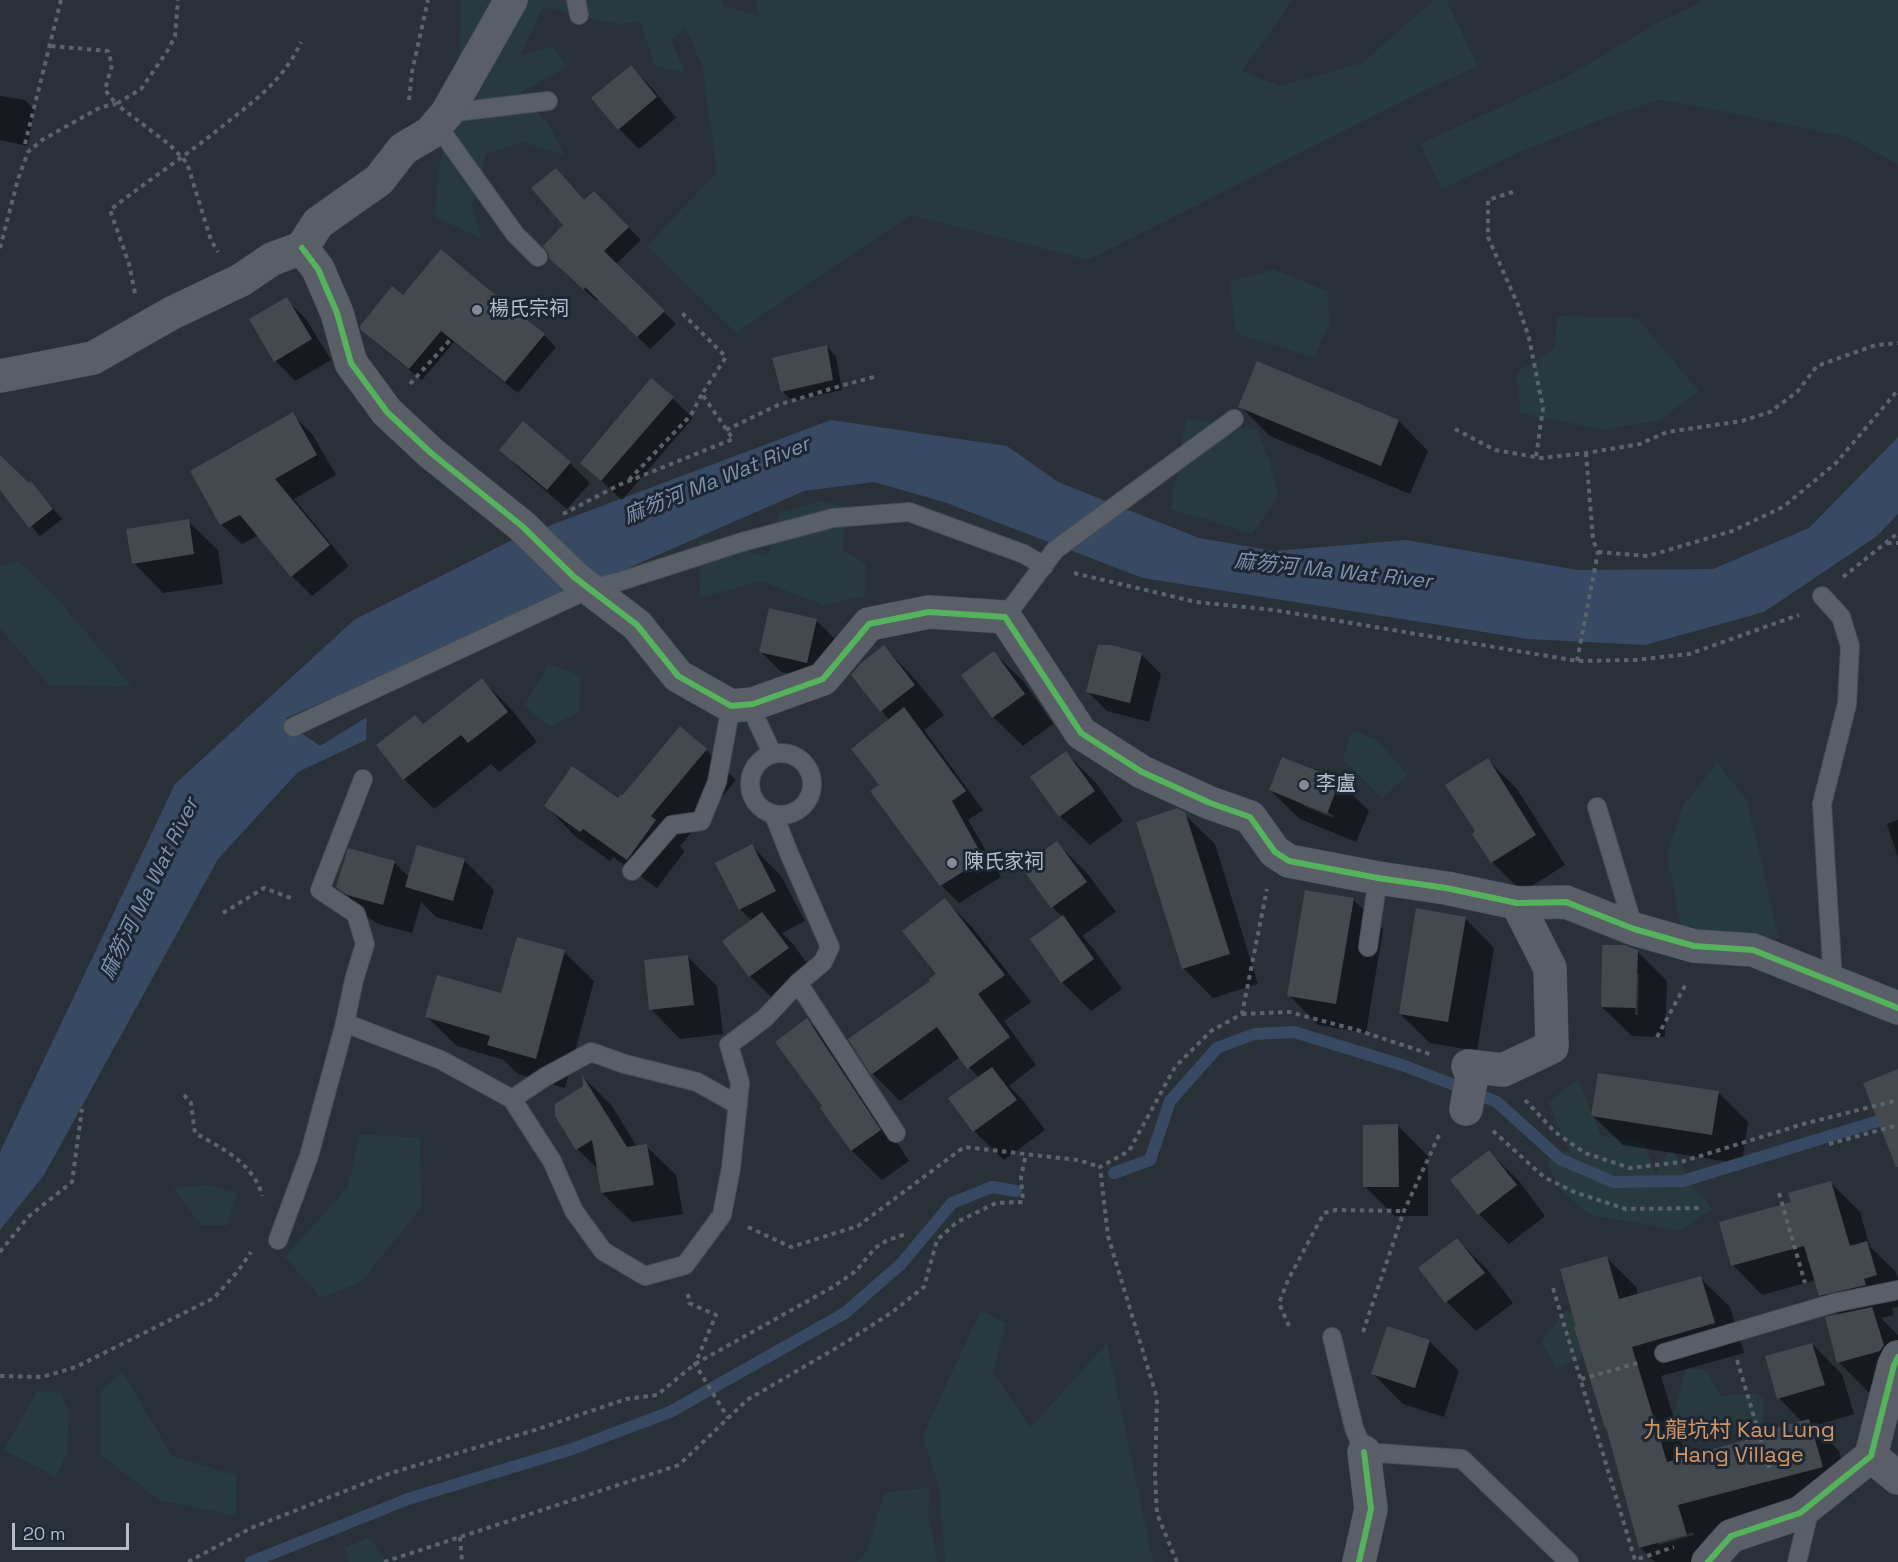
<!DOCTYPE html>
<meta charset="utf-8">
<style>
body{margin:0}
#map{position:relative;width:1898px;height:1562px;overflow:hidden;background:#2a3038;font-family:"Space Grotesk",sans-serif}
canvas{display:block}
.scale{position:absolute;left:12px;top:1523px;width:117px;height:27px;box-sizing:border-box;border:3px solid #b4bcc9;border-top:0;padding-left:8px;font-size:18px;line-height:21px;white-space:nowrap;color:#b4bcc9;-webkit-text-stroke:4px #1d2633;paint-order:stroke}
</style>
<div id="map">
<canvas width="1898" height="1562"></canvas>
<div class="scale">20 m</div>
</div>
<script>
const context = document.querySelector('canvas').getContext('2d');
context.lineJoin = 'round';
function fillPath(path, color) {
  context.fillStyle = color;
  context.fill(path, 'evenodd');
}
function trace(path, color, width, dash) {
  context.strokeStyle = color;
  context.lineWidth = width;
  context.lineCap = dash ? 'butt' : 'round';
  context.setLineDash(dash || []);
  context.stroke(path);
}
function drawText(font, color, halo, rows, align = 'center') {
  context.font = font + ' "Space Grotesk","Noto Sans TC",sans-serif';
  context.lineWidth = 6;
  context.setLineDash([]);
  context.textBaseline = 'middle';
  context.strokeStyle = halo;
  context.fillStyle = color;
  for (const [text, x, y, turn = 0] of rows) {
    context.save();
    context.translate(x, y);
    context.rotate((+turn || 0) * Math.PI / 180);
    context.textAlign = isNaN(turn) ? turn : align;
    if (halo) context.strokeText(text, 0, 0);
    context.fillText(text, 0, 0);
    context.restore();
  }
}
fillPath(new Path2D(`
 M461,0H721L724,6L759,16L757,0H1293L1242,71L1280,86L1362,63L1434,0H1446L1478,66L1419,93L1088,260L910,215L736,333L647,246L717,172L702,66L686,28L671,39L685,73L655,66L641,22L615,24L543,7L520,56L553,46L567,67L521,92L550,127L564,155L523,142L486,154L472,205L481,238L435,217L439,171L460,46Z
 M1698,0H1898V165L1850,138L1722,111L1659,100L1610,116L1522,151L1442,189L1420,144L1570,75L1653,25L1702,2Z
 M1273,269L1327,291L1330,321L1314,358L1235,333L1230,282Z
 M1557,316L1637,318L1699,391L1660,420L1604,430L1520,413L1517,372L1555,348Z
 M1186,419L1257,430L1270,462L1278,496L1252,534L1171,509Z
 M822,501L846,507L842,549L866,564L865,596L824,605L761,581L700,598L699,539L768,556L779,513Z
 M18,561L55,596L132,687L49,685L0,628V567Z
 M549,664L581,676L578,712L551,727L524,706Z
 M1353,730L1378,741L1408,775L1382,798L1343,760Z
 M1717,763L1747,800L1779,939L1682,930L1667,854L1683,806Z
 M1578,1079L1601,1136L1643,1141L1656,1173L1671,1148L1697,1191L1712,1209L1680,1231L1591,1215L1563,1193L1548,1166L1556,1149L1570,1153L1548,1102Z
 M360,1134L420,1138L421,1208L361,1282L321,1298L285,1257L348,1187Z
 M209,1185L237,1193L227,1226L201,1225L173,1188Z
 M981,1310L1006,1323L993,1373L1031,1427L1107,1343L1153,1562H945L940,1491L923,1435Z
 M1566,1310L1582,1315L1598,1352L1557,1368L1541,1342Z
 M1686,1368L1706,1370L1721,1396L1755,1393L1763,1398V1427H1696L1672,1421Z
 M122,1371L172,1456L236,1475V1516L159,1500L101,1455L102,1390Z
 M37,1391L60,1393L69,1410L67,1452L56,1477L4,1450Z
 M930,1487L928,1515L938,1562H856L866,1553L885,1493Z
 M369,1537L386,1562H349L345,1548Z`), '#273a3e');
fillPath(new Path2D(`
 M831,420L1007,446L1058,482L1199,538L1274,551L1406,540L1578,570L1713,569L1809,528L1898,437V514L1877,536L1764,612L1645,645L1528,639L1143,578L944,502L874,482L804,491L286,718L293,727L320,746L367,717L366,740L298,772L218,859L44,1175L0,1230V1152L175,784L354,620L514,539Z`), '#384963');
fillPath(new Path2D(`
 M631,67L651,87L676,118L639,149L619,129L593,98Z
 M0,96L25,100L34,110L28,146L0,140Z
 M594,193L641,240L615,265L676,324L650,349L599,299L597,301L563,271L585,202Z
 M403,297L544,335L556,347L518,393L454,342L422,380L375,342L363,329Z
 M286,299L306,319L331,360L295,381L276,361Z
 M826,346L836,356L842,390L792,401L782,391Z
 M651,380L673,399L693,418L622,500L582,463Z
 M1240,406L1399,421L1428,451L1410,494L1270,436Z
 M292,414L312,434L336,475L294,499L349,566L312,596L292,576L259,535L242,544L222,525L192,471Z
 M501,450L570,463L590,483L567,509L521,470Z
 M0,457L29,485L40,493L62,519L40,536L0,488Z
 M188,521L218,550L223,584L163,593L134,563Z
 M816,620L836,640L827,682L781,672L761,652Z
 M884,647L913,677L944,715L924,730L983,810L968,820L1001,877L959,903L941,885L881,785L890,721L853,675Z
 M994,653L1024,682L1053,724L1023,746L993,717Z
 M1141,654L1161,674L1149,722L1107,711L1087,691Z
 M482,680L512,710L537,742L499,772L491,764L434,809L404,779L378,746L424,725Z
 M706,750L736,780L680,846L685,851L657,888L613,857L610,861L575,836L546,806L618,800Z
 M1066,753L1096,783L1123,821L1090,845L1060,816Z
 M1488,760L1517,789L1565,865L1522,892L1492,862L1474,834L1477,832Z
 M1339,781L1369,811L1356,842L1300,819L1270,790ZM1304,803L1334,815L1333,818L1304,806Z
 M1184,814L1215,844L1258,984L1213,998L1184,969L1138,823Z
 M1898,820V857L1887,824Z
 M1057,843L1087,873L1116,912L1082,936L1092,947L1122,989L1091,1011L1062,982L1063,917L1052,907Z
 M752,846L781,876L805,921L782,933L792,943L818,978L779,1005L750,976L752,921L740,909Z
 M464,860L494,890L482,930L436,917L421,902L412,933L378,924L367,916L337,886L394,862L409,877Z
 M1353,899L1383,929L1366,1033L1318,1025L1289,995Z
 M945,900L972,927L1031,1002L1004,1021L1036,1065L1009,1086L1021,1098L1045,1130L1004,1160L974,1131L979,1078L960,1057L900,1101L873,1074L850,1039L932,981L938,974Z
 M1465,918L1494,948L1477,1051L1430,1043L1400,1014Z
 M1637,951L1667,981L1665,1037L1632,1036L1602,1007ZM1636,974H1639L1638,1015H1635Z
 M564,952L594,981L565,1088L518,1074L504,1060L457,1046L427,1017L502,995Z
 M688,957L717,986L723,1034L680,1039L651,1009Z
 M807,1020L837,1049L909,1161L882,1180L852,1151L822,1108L824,1107Z
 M585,1079L612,1106L637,1147L646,1146L676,1175L683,1214L632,1222L602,1193L599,1170L577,1149L585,1087Z
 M1718,1092L1748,1122L1742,1164L1623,1145L1593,1116Z
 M1398,1126L1428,1156V1216H1395L1365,1187Z
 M1489,1152L1519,1181L1545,1216L1509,1244L1479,1214L1452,1181Z
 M1830,1182L1860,1212L1870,1247L1896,1272L1898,1279V1307L1892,1308L1894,1315L1881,1318L1898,1335V1383L1868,1392L1839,1362L1840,1315L1820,1295L1816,1280L1762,1295L1733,1265L1793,1203Z
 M1457,1240L1487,1269L1513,1303L1476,1331L1447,1302L1420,1268Z
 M1606,1257L1636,1287L1638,1295L1700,1278L1730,1307L1744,1353L1661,1376L1686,1458L1769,1435L1803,1423L1779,1398L1812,1344L1842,1374L1854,1414L1814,1426L1839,1451L1851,1496L1707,1535L1715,1562H1655L1640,1548L1608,1429L1606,1427ZM1694,1532V1535L1658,1545V1542Z
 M1429,1341L1459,1371L1444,1417L1403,1404L1373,1374Z`), '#0007');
trace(new Path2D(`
 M1114,1173L1150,1160L1170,1101L1217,1048L1254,1034L1294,1032L1402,1065L1457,1086L1497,1102L1560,1159L1613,1182L1683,1181L1898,1115
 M251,1562L408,1499L572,1449L670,1412L845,1313L901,1264L952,1203L992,1187L1016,1191`), '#384963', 12);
fillPath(new Path2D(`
 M631,65L657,97L618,130L591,98Z
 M556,168L584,200L594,191L629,227L604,251L665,311L637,337L585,287L584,290L549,258V254L543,246L563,225L531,188Z
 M441,249L482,284L545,334L505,382L441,331L409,369L361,330L360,326L392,286L403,295Z
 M287,297L312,339L274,362L249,319Z
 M827,345L833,380L781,392L772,358Z
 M1257,361L1399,420L1381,466L1238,407Z
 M651,378L674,397L601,481L580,463Z
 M293,412L317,455L275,479L330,545L291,577L240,515L220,525L190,471Z
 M523,421L571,462L547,490L499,450Z
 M0,455L29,483L31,481L53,509L29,528L0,490Z
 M189,519L194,554L132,564L126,529Z
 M769,608L817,619L807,663L759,652Z
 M884,645L915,685L880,712L851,675L860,664Z
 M1098,645H1111L1142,653L1130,703L1086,692Z
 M994,651L1025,694L992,718L961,675Z
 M482,678L508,712L468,743L461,735L403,780L376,745L415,715L423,724Z
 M904,707L966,791L952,801L984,859L940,886L870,791L879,785L851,749Z
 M680,726L707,749L651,816L656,820L627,860L583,829L580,832L544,806L572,766L618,798L621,794L622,796Z
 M1066,751L1095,791L1059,817L1030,777Z
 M1282,757L1340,780L1327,814L1269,790Z
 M1488,758L1536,835L1491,863L1472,834L1475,831L1445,785Z
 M1177,808L1185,812L1230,954L1182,969L1136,822Z
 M1057,841L1087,882L1051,908L1021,867Z
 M752,844L776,891L739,910L715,863Z
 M417,845L465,859L453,901L405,887Z
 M348,848L395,861L383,905L347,895L336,887Z
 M1305,890L1354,898L1336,1004L1287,996Z
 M945,898L1005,975L978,994L1010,1037L967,1069L937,1027L871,1075L848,1039L930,981L929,979L936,974L902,931Z
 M1416,908L1466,917L1448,1022L1399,1014Z
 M762,912L789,948L749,977L722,941Z
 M1063,915L1094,959L1061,983L1030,939Z
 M517,937L565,950L536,1059L487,1045L490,1036L425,1017L437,975L501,993Z
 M1602,945H1624L1638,950L1636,1008L1601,1007Z
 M688,955L694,1005L649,1010L644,960Z
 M807,1018L881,1130L851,1151L820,1108L822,1106L775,1042Z
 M992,1067L1017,1100L973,1132L948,1098Z
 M1898,1069V1167H1896L1863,1083Z
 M1598,1073L1719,1091L1712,1135L1591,1116Z
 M582,1075L627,1147L647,1144L654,1185L601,1193L592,1140L576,1150L555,1116V1104L583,1086Z
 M1398,1124L1399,1187H1363V1125Z
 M1489,1150L1517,1185L1478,1215L1450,1180Z
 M1831,1181L1850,1246L1867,1241L1877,1275L1864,1279L1866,1285L1819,1296L1804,1246L1731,1266L1719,1222L1791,1202L1788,1193Z
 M1457,1238L1485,1273L1445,1303L1418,1268Z
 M1607,1256L1619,1299L1701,1276L1715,1323L1632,1347L1667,1462L1767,1434L1766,1431L1809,1419L1823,1467L1678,1505L1687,1535L1639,1548L1606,1427L1605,1428L1574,1327H1576L1560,1269Z
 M1872,1307L1884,1345L1880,1351L1837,1363L1825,1317Z
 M1387,1326L1430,1340L1415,1388L1371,1374Z
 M1812,1343L1825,1385L1777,1399L1765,1356Z`), '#444950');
const lane = new Path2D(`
 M576,0L579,15
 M447,113L548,101
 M437,125L515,234L538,257
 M1822,596L1841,617L1850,646L1847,704L1822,804L1833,982
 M1005,617L1055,550L1234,419
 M753,704L757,721L772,753
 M293,727L589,589L618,582L742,542L833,518L909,512L1024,554L1044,566
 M750 784a31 31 0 1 1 62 0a31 31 0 1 1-62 0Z
 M1597,807L1634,929
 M632,871L672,825L701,821L717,782L731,706
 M1368,947L1378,878
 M798,983L896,1133
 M345,1023L441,1060L512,1099L552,1161L574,1211L603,1251L645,1276L685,1265L722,1215L731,1168L740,1083L729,1045L765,1018L798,983L823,962L830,947L788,851L774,815
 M512,1099L545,1077L591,1052L625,1064L697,1082L738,1105
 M278,1240L309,1156L345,1023L354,980L365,944L356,914L320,890L363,779
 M1332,1337L1354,1428L1364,1452L1462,1459L1569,1562
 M1664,1353L1834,1303L1898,1290
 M1797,1562L1811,1504`);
const street = new Path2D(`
 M302,248L318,269L337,313L351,363L387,412L431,453L522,526L574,577L637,625L678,676L731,706L753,704L823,679L869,624L929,612L1005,617L1081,733L1142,772L1210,803L1250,817L1275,852L1289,861L1378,878L1446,888L1517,903L1566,902L1634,929L1694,946L1753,950L1898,1008
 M0,376L93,358L172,313L241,280L272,259L302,248L318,223L379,180L403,149L430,133L447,113L511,0
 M1466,1109L1472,1076L1468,1066L1503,1070L1552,1047L1550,968L1517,903
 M1871,1456L1898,1478
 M1359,1562L1371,1509L1364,1452
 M1708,1562L1731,1536L1800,1513L1871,1456L1894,1365L1898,1357`);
trace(lane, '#484c53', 20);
trace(street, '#484c53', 34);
trace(new Path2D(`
 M51,46L108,51L112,65L105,90L116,104L141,89L168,50L175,36L178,0
 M409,100L412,72L428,0
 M25,144L61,0
 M1513,192L1488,200V237L1518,305L1529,338L1543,408L1536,457
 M0,248L18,179L28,152L42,140L101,107L116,104L170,145L187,163L211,240L218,252
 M135,293L129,264L110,210C147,181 187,155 224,125C255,100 284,80 301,42
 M410,384L450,340
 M1455,429L1495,450L1541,458L1586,453L1640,444L1667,432L1742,421L1770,412L1797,392L1817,366L1876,345L1898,343
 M726,430L778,405L840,386L874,377
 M629,480L691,415L702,394
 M563,514L619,485L733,439L702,394L726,357L679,310
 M1887,543H1898
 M1598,552L1648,556L1732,531L1783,507L1836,463L1898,390
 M1074,573L1196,602L1274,610L1577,661L1635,660L1689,654L1799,615
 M1843,577L1898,533
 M1577,661L1598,552L1593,540L1586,453
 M223,913L264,888L291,898
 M1242,1014L1289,1012L1357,1030L1433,1055
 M1657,1037L1687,982
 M184,1095L191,1103L195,1133C220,1147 255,1164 262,1196
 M1525,1100L1555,1132L1585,1153L1630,1168L1681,1162L1803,1124L1898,1100
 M1493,1131L1544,1177L1574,1192L1626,1209L1700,1208
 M1829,1144L1898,1125
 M1779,1193L1805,1283
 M748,1227L791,1247L858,1226L964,1147L1078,1160L1100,1167
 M0,1252L28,1217L72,1182L82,1109
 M1553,1288L1635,1560L1674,1547
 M688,1294L689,1303L716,1315L695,1364L728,1418
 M1289,1326L1279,1303L1288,1280L1324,1213L1336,1210L1404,1211
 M1363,1332L1404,1211L1440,1133
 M1737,1360L1770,1470
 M0,1376L42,1377L76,1367L214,1298L238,1271L251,1252
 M1581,1379L1638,1363
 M460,1537L462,1562
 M188,1562L251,1528L391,1473L535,1430L626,1399L657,1395L695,1364L831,1288L856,1271L875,1248L886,1241L908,1233
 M384,1562L679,1465L747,1400L843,1344L891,1313L924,1287L937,1240L957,1222L996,1203L1023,1202L1021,1177L1026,1154
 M1177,1562L1157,1514L1155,1475L1157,1398L1108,1236L1100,1167L1129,1151L1175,1067L1211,1031L1242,1014L1267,889`), '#5d636a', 4, [4.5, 4.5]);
trace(lane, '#5a5e66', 18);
trace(street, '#5a5e66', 33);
trace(new Path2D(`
 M302,248L318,269L337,313L351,363L387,412L431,453L522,526L574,577L637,625L678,676L731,706L753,704L823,679L869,624L929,612L1005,617L1081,733L1142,772L1210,803L1250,817L1275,852L1289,861L1378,878L1446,888L1517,903L1566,902L1634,929L1694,946L1753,950L1898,1008
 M1359,1562L1371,1509L1364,1452
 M1708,1562L1731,1536L1800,1513L1871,1456L1894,1365L1898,1357`), '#56b35d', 6);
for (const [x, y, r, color] of [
 [477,310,6,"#848b96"],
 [1304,785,6,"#848b96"],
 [952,863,6,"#848b96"]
]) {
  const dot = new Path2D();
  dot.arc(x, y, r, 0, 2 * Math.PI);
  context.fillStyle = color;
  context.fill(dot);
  trace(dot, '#1d2633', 2);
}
drawText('20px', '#b4bcc9', '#1d2633', [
 ["楊氏宗祠",489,310],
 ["李盧",1316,785],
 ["陳氏家祠",964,863]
], 'left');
drawText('italic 21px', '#7c92b1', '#1d2633', [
 ["麻笏河 Ma Wat River",717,481,-22],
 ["麻笏河 Ma Wat River",1333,572,6],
 ["麻笏河 Ma Wat River",150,889,-64]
]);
drawText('22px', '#d59563', '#1d2633', [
 ["九龍坑村 Kau Lung",1739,1431],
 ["Hang Village",1739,1456]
]);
</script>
